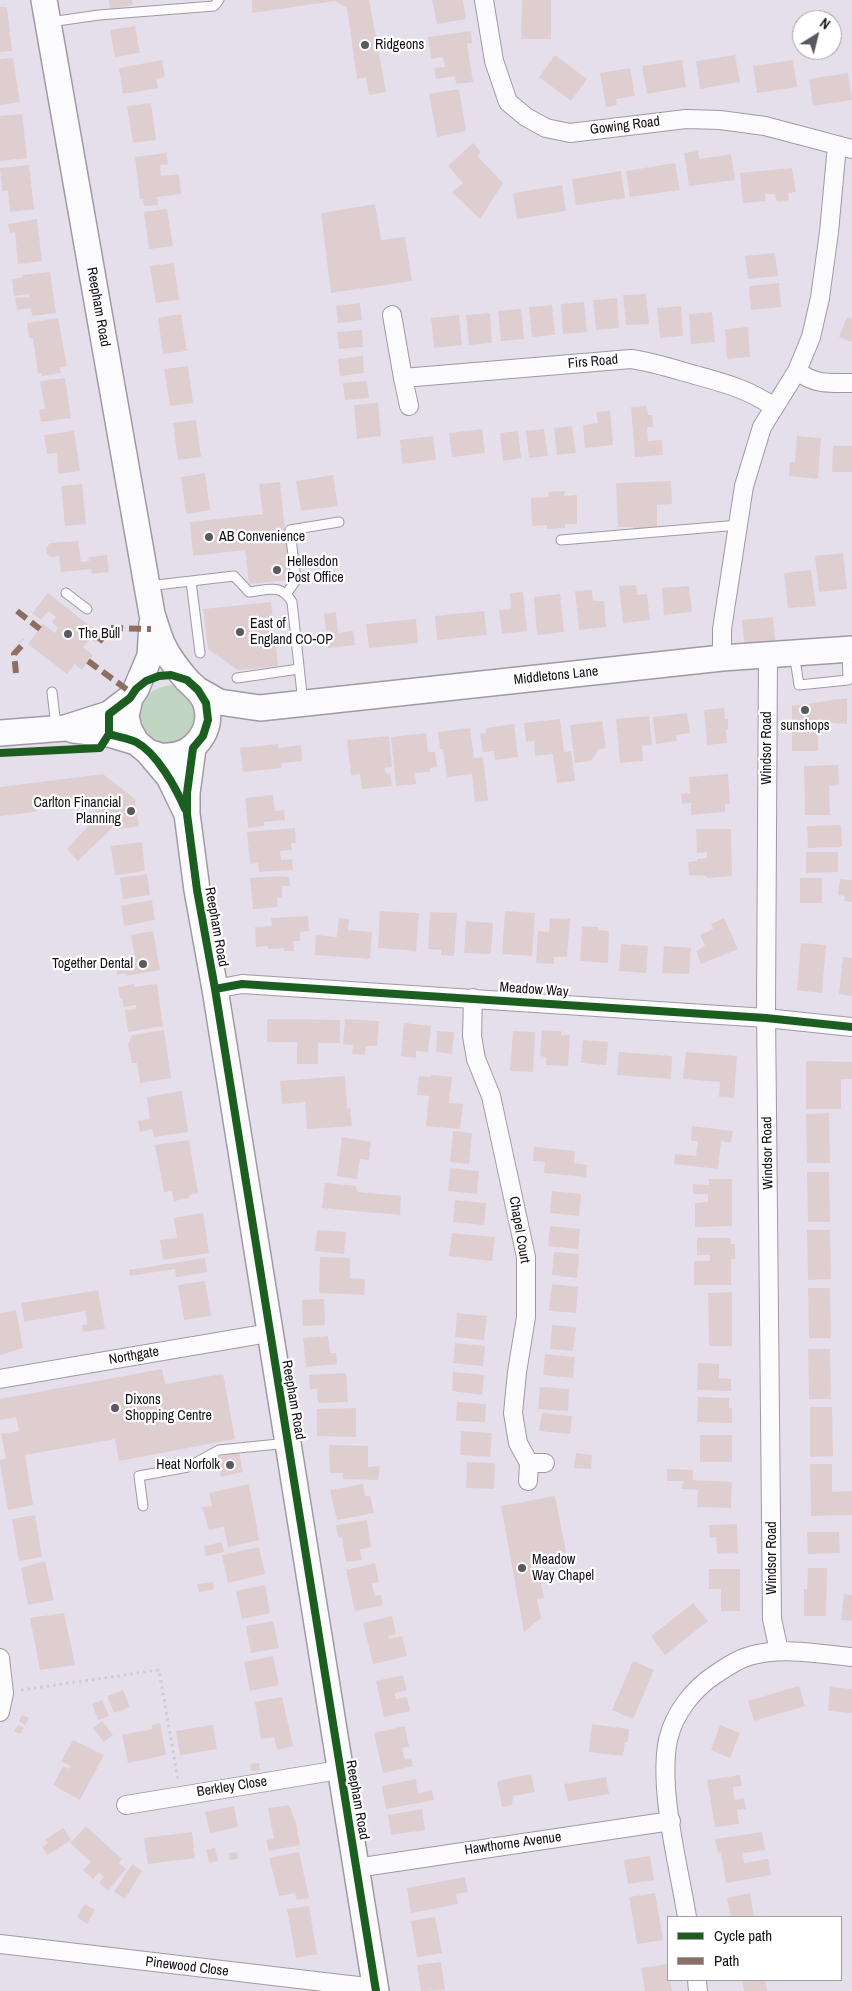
<!DOCTYPE html>
<style>
body{margin:0}
#map{position:relative;width:852px;height:1991px;overflow:hidden;background:#e5dfec;font-family:"Archivo Narrow",sans-serif}
canvas{display:block}
.legend{position:absolute;left:667px;top:1916px;width:175px;height:65px;box-sizing:border-box;background:#fff;border:1px solid #a19fa3;margin:0;padding:6px 9px;list-style:none;font-size:15px;color:#130f18}
.legend li{display:flex;align-items:center;gap:10px;height:25px}
.legend b{width:25px;border:1px solid #a19fa3}
.north{position:absolute;left:792px;top:10px;width:50px;height:50px;box-sizing:border-box;background:#fff;border:1px solid #a19fa3;border-radius:50%;rotate:36deg;font-size:14px;font-weight:700;line-height:20px;text-align:center;color:#130f18}
.north::after{content:'';display:block;margin:auto;width:18px;height:22px;background:#5c5862;clip-path:polygon(50% 0,100% 100%,50% 72%,0 100%)}
</style>
<div id="map">
<canvas width="852" height="1991"></canvas>
<ul class="legend">
<li><b style="height:6px;background:#1b5e20"></b>Cycle path</li>
<li><b style="height:6px;background:#8d6e63"></b>Path</li>
</ul>
<div class="north">N</div>
</div>
<script>
const context = document.querySelector('canvas').getContext('2d');
context.lineJoin = 'round';
function fillPath(path, color) {
  context.fillStyle = color;
  context.fill(path, 'evenodd');
}
function trace(path, color, width, dash) {
  context.strokeStyle = color;
  context.lineWidth = width;
  context.lineCap = dash ? 'butt' : 'round';
  context.setLineDash(dash || []);
  context.stroke(path);
}
function drawText(font, color, halo, rows, align = 'center') {
  context.font = font + ' "Archivo Narrow",sans-serif';
  context.lineWidth = 4.5;
  context.setLineDash([]);
  context.textBaseline = 'middle';
  context.strokeStyle = halo;
  context.fillStyle = color;
  for (const [text, x, y, turn = 0] of rows) {
    context.save();
    context.translate(x, y);
    context.rotate((+turn || 0) * Math.PI / 180);
    context.textAlign = isNaN(turn) ? turn : align;
    if (halo) context.strokeText(text, 0, 0);
    context.fillText(text, 0, 0);
    context.restore();
  }
}
fillPath(new Path2D(`
 M173,685C194,692 194,699 200,719L188,740C181,742 172,746 165,746C133,744 124,689 173,685Z`), '#c2d5c3');
fillPath(new Path2D(`
 M109,0H132L133,5L110,9Z
 M252,0H369L386,92L369,95L366,77L357,79L347,8L335,1L252,13Z
 M432,0H463L466,19L437,24Z
 M522,0H551V39H521Z
 M0,7H7L12,51L0,52Z
 M135,26L140,53L115,57L110,30Z
 M471,31L472,43L467,44L473,82L456,84L455,76L436,79L434,68L445,67L443,57L431,59L428,37Z
 M555,55L587,79L571,101L539,77Z
 M735,55L740,82L700,89L696,61Z
 M13,58L20,102L0,105V59Z
 M162,60L165,77L156,79L158,88L123,94L119,68Z
 M682,60L686,87L647,94L642,66Z
 M793,60L797,87L757,93L753,66Z
 M630,68L635,96L616,99L617,105L606,107L600,73Z
 M848,73L852,100L813,106L809,79Z
 M459,89L466,131L437,137L429,94Z
 M151,103L156,140L133,143L127,106Z
 M22,114L27,158L0,161V116Z
 M473,143L481,152L477,156L503,183L480,219L452,192L463,183L448,166Z
 M698,151L699,159L731,154L735,180L689,186L684,153Z
 M166,153L168,164L160,165L161,176L179,174L181,194L157,197L158,205L144,206L143,199H140L135,157Z
 M675,163L680,190L630,197L626,171Z
 M29,165L34,209L10,212L8,190L2,191L0,168Z
 M792,168L796,192L788,193L789,200L777,202L775,194H765L766,201L743,203L740,173Z
 M621,171L625,198L576,205L572,179Z
 M562,185L566,211L517,219L513,193Z
 M375,204L381,240L405,237L412,281L331,293L321,213Z
 M167,209L173,246L149,249L144,212Z
 M37,219L42,261L18,264L15,232L10,233L8,224Z
 M775,253L778,276L748,279L745,256Z
 M174,263L179,300L156,303L150,266Z
 M50,272L56,313L32,316L31,308L17,310L15,298L30,297L29,294L14,296L12,279L23,277L22,275Z
 M779,283L781,307L751,310L749,286Z
 M646,294L649,324L626,325L623,295Z
 M617,298L619,328L596,330L593,300Z
 M584,302L587,332L563,334L561,304Z
 M360,303L362,320L338,323L336,306Z
 M552,305L555,335L532,337L529,307Z
 M681,306L683,336L660,338L657,308Z
 M521,309L524,339L501,341L498,311Z
 M712,312L715,342L691,344L689,314Z
 M490,313L492,343L469,345L466,315Z
 M181,314L187,351L163,354L158,318Z
 M459,315L462,345L434,348L431,318Z
 M847,317L852,319V342L839,337Z
 M58,318L67,366L60,368L61,373L42,376V373H38L33,338H29L27,323Z
 M748,327L750,357L727,359L725,329Z
 M362,330L363,347L339,349L337,332Z
 M363,356L364,373L340,376L338,359Z
 M188,366L193,403L170,406L164,369Z
 M65,378L71,418L41,422L39,410L45,409L40,381Z
 M367,381L369,398L345,400L343,383Z
 M378,403L381,436L357,439L354,405Z
 M647,406L648,415H652L653,427H647L648,441L662,440L663,455L635,457L631,407Z
 M610,411L613,445L585,448L583,425L598,423L596,412Z
 M196,420L201,457L178,460L173,423Z
 M572,426L576,453L557,455L554,428Z
 M482,429L485,453L452,457L449,433Z
 M544,429L548,456L529,458L526,431Z
 M74,431L80,471L58,474L57,453L47,454L44,435Z
 M518,431L521,458L503,461L500,433Z
 M433,436L436,460L402,464L400,440Z
 M797,436L821,438L818,479L789,476L790,462H795Z
 M833,446H852V472H832Z
 M205,473L210,510L186,514L181,477Z
 M333,475L338,506L301,511L296,481Z
 M671,481L672,504L657,505V529L633,530V527H618L616,483Z
 M280,482L290,580L249,584L245,550L193,556L190,522L263,514L259,484Z
 M82,484L86,524L65,526L61,486Z
 M565,491L564,496L577,495V524H565V528L547,529V525L532,526L531,498L549,497L548,492Z
 M78,541L81,562L89,561L88,557L107,555L109,572L92,574L91,569L61,572L59,556L51,557L47,554L46,548L50,543Z
 M843,553L847,589L819,592L815,556Z
 M811,570L816,606L788,608L784,573Z
 M636,585L637,595L647,594L650,620L623,623L619,586Z
 M689,586L692,612L664,615L662,588Z
 M592,590L593,601H604L606,627L579,630L575,591Z
 M523,592L527,631L502,634L499,610L511,609L510,593Z
 M48,593L102,635L96,643L90,639L83,647L93,655L82,670L75,664L67,674L28,644L43,624L55,633L58,628L52,622L56,617L48,611L41,620L32,613Z
 M560,594L564,632L537,635L534,597Z
 M271,602L278,666L238,670L208,649L203,609Z
 M484,611L487,635L437,640L435,616Z
 M336,612L338,633L353,631L355,645L328,648L324,614Z
 M773,617L776,647L745,651L742,620Z
 M416,619L418,643L369,648L366,624Z
 M847,698V724L818,722V751H792V706Z
 M724,708L725,719H728V729H726L727,743L707,745L704,710Z
 M687,713L690,733L676,735L677,741L656,744L653,717Z
 M649,716L652,744L642,746L643,761L620,763L616,719Z
 M560,719L564,752L571,751L575,781L557,783L553,754L535,756L534,741L526,742L524,723Z
 M602,721L606,748L599,749L591,761L575,763L570,725Z
 M514,724L518,757L495,760L494,751L483,752L480,734L486,733V728Z
 M470,728L474,758L483,757L488,801L475,802L472,774L447,777L443,749H440L438,732Z
 M426,733L428,752H435L437,767L430,768V772L415,773L416,784L396,786L391,737Z
 M389,736L392,767L385,768L386,774L390,773L392,786L362,789L360,774L351,775L347,740Z
 M278,744V748L301,745L302,761L281,763L282,768L243,772L240,748Z
 M838,765L839,785L829,786L830,815H805L804,766Z
 M103,774L135,799L139,826L119,829L118,822L78,861L67,849L99,814L82,802L36,807V812L0,816V787Z
 M728,774L730,804H725V812L691,815V803L682,804L681,794L690,793L689,777Z
 M273,795L275,811L284,810L285,820L264,822V826L248,828L245,798Z
 M841,825L842,847L808,848L807,826Z
 M295,828L296,843H291L292,850L280,851L281,860L292,859L293,870L259,872L258,863L250,864L247,832Z
 M696,829H731L732,876L707,878V876L689,875L688,862L697,861V859L707,858V852L697,853Z
 M142,842L145,871L115,875L111,846Z
 M806,852H838V872L806,873Z
 M147,874L150,895L123,899L120,878Z
 M281,876L289,877L290,886H282V898H277L278,907L253,909L250,878Z
 M800,878H822V903H800Z
 M840,879L852,880V902L844,901L845,896L838,895Z
 M152,900L155,920L124,926L121,906Z
 M380,911L419,913L416,951L378,948Z
 M505,911L535,913L532,956L502,954Z
 M430,912L457,913L454,956L441,955V950L428,949Z
 M308,916L309,931L300,932V941H293L294,951H284V948L268,949V946L256,947L255,927L272,926L271,918Z
 M339,918L349,919L348,930L372,932L370,959L315,955L316,935L337,937Z
 M550,918L570,919L567,957H554V964L536,963L538,931L549,932Z
 M724,918L738,949L701,964L696,951L705,946L700,935L713,929L711,924Z
 M466,921L493,923L491,954L464,953Z
 M582,926L598,927V930L609,931L608,963L580,961Z
 M153,931L160,970L126,976V973L117,975L116,966L136,963L131,935Z
 M801,943L826,945L822,993L797,990Z
 M621,944L648,946L646,973L619,971Z
 M664,946L691,948L689,974L662,973Z
 M843,957L852,958V996L839,994Z
 M134,984V987L157,984L163,1026L128,1032L125,1010L136,1009V1005L124,1007L122,998L120,999L118,987Z
 M267,1019L340,1020V1043H318V1064H297V1042H267Z
 M345,1019L379,1021L377,1046H366L365,1055L352,1054L353,1045L343,1044Z
 M404,1023L431,1026L428,1052L416,1051V1058L401,1056Z
 M164,1030L171,1078L140,1083L137,1063H132L128,1044L132,1035Z
 M542,1030L561,1031V1035H570L568,1066L546,1065V1057L540,1056Z
 M437,1031L454,1032L452,1054L436,1052Z
 M513,1031L535,1032L533,1072L510,1071Z
 M583,1040L608,1042L606,1065L581,1063Z
 M619,1052L672,1056L671,1079L617,1075Z
 M686,1052L737,1056L734,1098L719,1097L720,1082L683,1079Z
 M806,1061L852,1062V1079H841V1109H806Z
 M431,1075L452,1077L449,1103L463,1104L460,1129L426,1126L429,1096L417,1095L419,1076L431,1077Z
 M345,1076L347,1109L350,1108L352,1126L307,1129L305,1102L282,1104L280,1081Z
 M182,1091L188,1132L154,1137L152,1129L140,1132L138,1121L150,1119L147,1097Z
 M829,1113L830,1163H807L806,1114Z
 M692,1126L733,1131L731,1143L721,1141L718,1169L674,1164L675,1154L696,1156L698,1141H691Z
 M453,1131L472,1133L469,1164L450,1162Z
 M342,1137L371,1142L369,1160L360,1159L357,1179L337,1176Z
 M189,1140L198,1193L189,1195V1198L174,1201L172,1191L164,1192L155,1145Z
 M534,1147L575,1151L574,1163L587,1165L586,1177L544,1173L545,1162L533,1161Z
 M450,1168L479,1171L477,1194L448,1191Z
 M807,1172H829L830,1222H808Z
 M709,1179H732V1226L695,1227V1203L708,1202V1194H693V1184L709,1185Z
 M325,1183L356,1186L358,1192L401,1196L400,1215L322,1208Z
 M552,1191L581,1194L579,1216L550,1213Z
 M455,1200L486,1203L484,1225L453,1222Z
 M203,1213L209,1253L163,1260L160,1240L177,1238L174,1218Z
 M550,1226L580,1229L578,1249L548,1246Z
 M317,1230L346,1232L344,1254L315,1251Z
 M807,1230H830L831,1279L808,1280Z
 M452,1233L495,1237L492,1261L449,1256Z
 M697,1238H731V1244H735V1259H732L731,1261V1285H694V1261H710V1255H697Z
 M554,1252L579,1254L577,1278L552,1275Z
 M320,1257L350,1258V1278L365,1279L364,1295L319,1293Z
 M205,1258L207,1272L176,1277L175,1269L130,1276L129,1270Z
 M205,1281L211,1316L184,1320L178,1285Z
 M552,1284L578,1287L576,1313L549,1311Z
 M808,1288H830L831,1338H809Z
 M98,1290L105,1329L83,1332L82,1325L87,1324L85,1311L24,1322L21,1303Z
 M732,1292V1346H709L708,1293Z
 M324,1299L325,1325L303,1326L302,1300Z
 M16,1310L23,1348L0,1355V1313Z
 M457,1313L487,1316L484,1340L455,1337Z
 M552,1325L576,1327L573,1351L550,1349Z
 M328,1336L330,1353H336L337,1364L306,1367L303,1338Z
 M455,1343L485,1346L483,1366L453,1363Z
 M808,1349H830L831,1399H809Z
 M545,1354L575,1357L573,1378L543,1375Z
 M698,1363L719,1364V1378L731,1379V1391L697,1390Z
 M162,1369L165,1384L223,1374L235,1439L119,1461L115,1439L25,1455L33,1505L8,1510L0,1463V1460L6,1459L1,1434L19,1431L16,1417L0,1420V1399Z
 M453,1372L484,1375L482,1395L452,1391Z
 M346,1373L348,1402L318,1403L317,1389H310L309,1375Z
 M540,1387L569,1389L568,1411L538,1409Z
 M698,1397L729,1398V1408H732V1423L697,1422Z
 M457,1402L486,1404L485,1422L456,1421Z
 M810,1407H832L833,1456L810,1457Z
 M356,1408V1437L317,1436V1409Z
 M542,1413L572,1416L570,1434L539,1431Z
 M461,1431L492,1433L490,1457L460,1455Z
 M700,1435H732V1462H700Z
 M329,1445L368,1446V1467L380,1466L378,1480L343,1479V1473H330Z
 M239,1452L243,1472L221,1477L217,1457Z
 M576,1453L592,1455L591,1469L574,1468Z
 M467,1462L495,1463L494,1489L466,1488Z
 M810,1464H832V1492L852,1491V1515L811,1516Z
 M667,1469L693,1470V1480L732,1482L731,1508L697,1507L698,1490L681,1489L684,1481H667Z
 M249,1484L259,1540L228,1547L224,1527L209,1530L202,1507L212,1506L209,1493Z
 M363,1484L365,1496H370L374,1513L337,1520L330,1490Z
 M555,1496L566,1552L530,1558L533,1578L540,1577L544,1598L537,1599L541,1618L524,1632L501,1506Z
 M35,1515L42,1557L19,1561L12,1519Z
 M367,1520L371,1547L360,1549L362,1560L346,1562L342,1537L338,1538L336,1525Z
 M737,1524L738,1553L717,1554L716,1537L710,1538L709,1525Z
 M807,1532H839L840,1553L808,1554Z
 M222,1542L224,1552L206,1556L204,1546Z
 M259,1547L265,1574L228,1583L222,1555Z
 M45,1561L54,1600L28,1605L21,1568Z
 M375,1563L379,1582L372,1584L375,1596L381,1595L383,1605L355,1611L346,1570Z
 M808,1568H827L826,1616H804V1589H807Z
 M709,1569H740V1611H721V1589H709Z
 M213,1582L214,1589L199,1592L197,1584Z
 M265,1585L270,1613L242,1619L236,1591Z
 M844,1594L852,1595V1621L841,1620Z
 M693,1603L708,1621L665,1655L651,1636Z
 M64,1613L75,1665L40,1670L30,1618Z
 M392,1616L396,1634L388,1636L389,1639L402,1636L407,1656L373,1664L363,1623Z
 M273,1621L279,1648L251,1653L246,1626Z
 M273,1656L279,1685L250,1691L244,1662Z
 M633,1661L654,1670L633,1719L612,1710Z
 M403,1675L407,1690L395,1693V1696L396,1699L407,1697L410,1711L384,1717L376,1681Z
 M799,1686L805,1706L754,1721L748,1701Z
 M830,1687L852,1689V1713L828,1711Z
 M123,1690L130,1707L114,1713L107,1696Z
 M282,1697L293,1746L277,1750L274,1737L261,1739L255,1702Z
 M102,1700L109,1716L98,1720L92,1704Z
 M22,1715L29,1718L25,1725L19,1721Z
 M102,1721L113,1735L104,1742L93,1728Z
 M160,1723L166,1755L128,1763L122,1735L152,1729V1725Z
 M592,1724L629,1729L628,1742H625L623,1756L589,1752Z
 M18,1725L24,1728L20,1734L14,1731Z
 M213,1725L217,1749L180,1755L176,1731Z
 M720,1725L740,1733L730,1758L711,1750Z
 M405,1726L409,1747L402,1748L405,1760L411,1758L413,1766L383,1773L374,1733Z
 M73,1740L104,1755L80,1800L53,1785L63,1766L69,1769L71,1766L61,1761Z
 M259,1763L260,1770L251,1771L250,1764Z
 M531,1774L535,1792L513,1796L512,1805L502,1807L497,1781Z
 M740,1775L742,1786L733,1787L734,1800L744,1798L746,1809L737,1810L739,1824L715,1827L707,1780Z
 M606,1777L609,1794L568,1801L564,1784Z
 M416,1779L418,1793L432,1790L434,1800L386,1809L382,1786Z
 M289,1805L296,1823L300,1845L269,1851L266,1840L274,1839L268,1808Z
 M234,1806L238,1827L210,1833L205,1812Z
 M422,1809L425,1830L391,1835L388,1815Z
 M86,1826L122,1859L119,1863L126,1869L108,1891L99,1883L104,1877L99,1872L93,1879L83,1870L91,1862L70,1843Z
 M63,1828L71,1840L47,1855L42,1847L48,1843L45,1840Z
 M192,1832L195,1858L148,1864L144,1838Z
 M762,1832L765,1850L743,1853L744,1863L768,1859L771,1875L726,1883L721,1852L718,1853L715,1839Z
 M215,1848L218,1861L209,1863L206,1850Z
 M237,1852L238,1859L230,1860L229,1853Z
 M299,1852L309,1898L297,1900L295,1893L279,1896L269,1858Z
 M650,1856L654,1880L628,1884L624,1860Z
 M132,1864L142,1871L125,1899L114,1892Z
 M465,1877L468,1892L456,1894L458,1904L411,1913L407,1888Z
 M655,1893L663,1940L637,1944L629,1897Z
 M750,1893L754,1917H731L727,1898Z
 M85,1904L95,1910L87,1924L77,1917Z
 M309,1906L317,1954L296,1958L287,1909Z
 M435,1917L442,1953L417,1957L411,1921Z
 M441,1962L445,1990L421,1991L417,1965Z
 M668,1964V1980H670L672,1991H645L641,1968Z
 M742,1980H765L767,1991H744Z`), '#dfced0');
const lane = new Path2D(`
 M50,22L99,15L214,6L219,0
 M561,540L739,525
 M191,581L200,653
 M148,586L234,576L249,592C268,590 281,583 292,602L303,703
 M66,593L87,609
 M287,593L296,580L290,530L339,522
 M794,653L799,685L848,680L847,650
 M237,678L299,669
 M52,692L56,726
 M143,1506L139,1476L188,1467L219,1450L288,1443`);
const street = new Path2D(`
 M484,0L494,61L508,102L526,117L546,128L570,133L686,119L720,120L765,126L852,149
 M392,315L403,378
 M797,371C815,385 830,383 852,383
 M409,406L403,378L631,359C653,362 674,369 695,375C724,383 748,389 774,407
 M768,654L766,1010L772,1619L779,1651
 M722,658V629L744,486L762,427L797,371L811,337L820,298L829,232L837,145
 M215,989L242,984L766,1018L852,1027
 M473,998L472,1036L476,1059L491,1096L526,1257V1317L517,1372L513,1413L518,1443L529,1463H545
 M0,1379L269,1333
 M528,1481L529,1463
 M0,1658L4,1693L0,1712
 M126,1805L339,1770
 M356,1868L671,1821
 M687,1917C679,1867 658,1789 668,1740C674,1713 694,1688 716,1674C728,1666 740,1658 753,1655C785,1647 820,1654 852,1657
 M0,1944L375,1988
 M697,1980L698,1991`);
const secondary = new Path2D(`
 M44,0L152,614C157,628 160,644 169,656C174,664 181,673 187,680C195,688 203,693 206,704C214,730 194,756 167,756C161,757 154,754 148,752
 M152,623L150,656L136,689L130,698L126,716L129,729L136,742L148,752L169,777L186,812
 M198,690L219,702L260,708L722,658L852,649
 M73,730L109,734L136,742
 M0,733L65,728L109,714L130,698
 M193,748L187,793V814L197,890L215,989L376,1991`);
trace(lane, '#9f9aa4', 11);
trace(street, '#9f9aa4', 20);
trace(secondary, '#9f9aa4', 28);
trace(new Path2D(`
 M21,1690L159,1670L178,1780`), '#ceccd0', 3, [2.5, 4]);
trace(lane, '#fbfafc', 9);
trace(street, '#fbfafc', 18);
trace(secondary, '#fbfafc', 25);
trace(new Path2D(`
 M17,611L40,629
 M111,628L151,629
 M94,634L108,645
 M88,661L133,694
 M16,673L14,654L23,644L21,641`), '#8d6e63', 6, [12, 6]);
trace(new Path2D(`
 M109,734C117,737 128,738 136,742C157,753 176,788 185,809
 M0,753L100,748L109,734V714L130,698L136,689L146,681L159,676L171,675L187,680L198,690L206,703L208,720L203,736L193,748L187,793V814L197,890L215,989L376,1991
 M215,989L242,984L766,1018L852,1027`), '#1b5e20', 8);
for (const [x, y, r, color] of [
 [365,45,5,"#5c5862"],
 [209,537,5,"#5c5862"],
 [277,570,5,"#5c5862"],
 [240,632,5,"#5c5862"],
 [68,634,5,"#5c5862"],
 [805,710,5,"#5c5862"],
 [131,811,5,"#5c5862"],
 [143,964,5,"#5c5862"],
 [115,1408,5,"#5c5862"],
 [230,1465,5,"#5c5862"],
 [522,1568,5,"#5c5862"]
]) {
  const dot = new Path2D();
  dot.arc(x, y, r, 0, 2 * Math.PI);
  context.fillStyle = color;
  context.fill(dot);
  trace(dot, '#fff', 2);
}
drawText('14px', '#130f18', '#fff', [
 ["Ridgeons",375,45],
 ["AB Convenience",219,537],
 ["Hellesdon",287,562],
 ["Post Office",287,578],
 ["East of",250,624],
 ["England CO-OP",250,640],
 ["The Bull",78,634],
 ["sunshops",805,726,"center"],
 ["Carlton Financial",121,803,"right"],
 ["Planning",121,819,"right"],
 ["Together Dental",133,964,"right"],
 ["Dixons",125,1400],
 ["Shopping Centre",125,1416],
 ["Heat Norfolk",220,1465,"right"],
 ["Meadow",532,1560],
 ["Way Chapel",532,1576]
], 'left');
drawText('14px', '#130f18', '#fff', [
 ["Gowing Road",625,126,-7],
 ["Reepham Road",98,307,80],
 ["Firs Road",593,362,-5],
 ["Middletons Lane",556,676,-6],
 ["Windsor Road",767,748,-90],
 ["Reepham Road",216,927,80],
 ["Meadow Way",534,990,4],
 ["Windsor Road",768,1153,-91],
 ["Chapel Court",519,1230,80],
 ["Northgate",134,1356,-10],
 ["Reepham Road",293,1400,80],
 ["Windsor Road",772,1558,-90],
 ["Berkley Close",232,1787,-9],
 ["Reepham Road",357,1800,80],
 ["Hawthorne Avenue",513,1844,-8],
 ["Pinewood Close",187,1967,7]
]);
</script>
